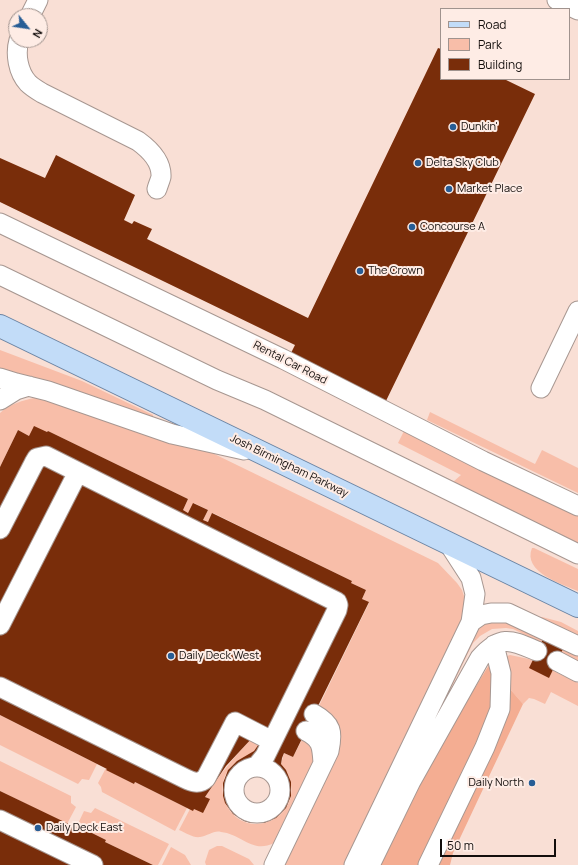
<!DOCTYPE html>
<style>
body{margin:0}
#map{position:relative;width:578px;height:865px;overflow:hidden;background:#feece5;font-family:Manrope,sans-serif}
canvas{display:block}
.legend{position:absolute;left:440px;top:8px;width:130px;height:72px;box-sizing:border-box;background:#feece5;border:1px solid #a0938e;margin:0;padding:5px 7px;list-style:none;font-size:12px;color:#130e0c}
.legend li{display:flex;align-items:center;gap:8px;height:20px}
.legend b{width:20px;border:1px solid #a0938e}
.north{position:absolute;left:8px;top:8px;width:40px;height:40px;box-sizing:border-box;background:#feece5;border:1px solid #a0938e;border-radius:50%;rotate:120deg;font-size:11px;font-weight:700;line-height:16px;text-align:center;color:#130e0c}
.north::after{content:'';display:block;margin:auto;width:14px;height:18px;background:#275d95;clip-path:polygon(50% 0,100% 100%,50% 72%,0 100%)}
.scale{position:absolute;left:440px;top:839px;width:116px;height:18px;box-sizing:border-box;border:2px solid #130e0c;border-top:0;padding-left:5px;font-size:12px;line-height:14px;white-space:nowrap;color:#130e0c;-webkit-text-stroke:3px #feece5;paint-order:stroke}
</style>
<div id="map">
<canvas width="578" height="865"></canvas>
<ul class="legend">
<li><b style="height:5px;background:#c2dcf8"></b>Road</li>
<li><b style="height:11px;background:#f8bea9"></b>Park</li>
<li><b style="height:11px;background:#792d0a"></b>Building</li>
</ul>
<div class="north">N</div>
<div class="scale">50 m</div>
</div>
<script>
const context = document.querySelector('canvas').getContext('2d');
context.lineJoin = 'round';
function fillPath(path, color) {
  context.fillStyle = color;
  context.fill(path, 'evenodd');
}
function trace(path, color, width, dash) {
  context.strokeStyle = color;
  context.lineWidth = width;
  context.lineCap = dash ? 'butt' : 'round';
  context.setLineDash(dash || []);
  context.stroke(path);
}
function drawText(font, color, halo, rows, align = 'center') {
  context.font = font + ' Manrope,sans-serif';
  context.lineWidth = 4;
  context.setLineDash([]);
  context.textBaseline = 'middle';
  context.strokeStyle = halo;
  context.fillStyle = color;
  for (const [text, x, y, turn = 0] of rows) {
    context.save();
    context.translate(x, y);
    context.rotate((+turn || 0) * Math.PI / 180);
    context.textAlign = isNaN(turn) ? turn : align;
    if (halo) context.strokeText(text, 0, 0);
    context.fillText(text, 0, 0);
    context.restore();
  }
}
fillPath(new Path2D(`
 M0,0H578V865H0ZM441,9H569V79H441ZM16,16H40V40H16Z`), '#f9dfd5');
fillPath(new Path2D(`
 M0,350L82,381L151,414L153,415V418L0,370Z
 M35,398H47L200,447L438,563L457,583L462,590L465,599V619L347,865H279L334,750L317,710L369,603L362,599L366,590L351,583L352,581L213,513L208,522L203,520L208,510L194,503L188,513L183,510L188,499L48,431L47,432L29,436L18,430L0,467V413C10,404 23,400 35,398Z
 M430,412L535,464L542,450L578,468V493L427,420Z
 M404,431L578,516V547L452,484L453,482L461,475L398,443Z
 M532,548H534L578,569V591C562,584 522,572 532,548Z
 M542,617L561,622L578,631V639L534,618Z
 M504,619L578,653V661L513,629L506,628L492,629L480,636L473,643L365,865L467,639L482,623Z
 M510,655L529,659L578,683V706L551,692L545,704L534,699L529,698L523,704L489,665L495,660Z
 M0,715L97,764L89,780L82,779L78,784L0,745Z
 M304,736L310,739L318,758L274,843C252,854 242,834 221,832C214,830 208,836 200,837C193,838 186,833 179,830L190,809H194L209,799L205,797C219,775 235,756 253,737L261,741C258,746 255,752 249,755C239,761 230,764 225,776C221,786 222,797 227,806C250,848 317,809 281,764L284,753L293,757Z
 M0,761L71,796V803L76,807L67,824L0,791Z
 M106,768L107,769V770L134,784L135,782L187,808L175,831L102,792L101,787L98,783Z
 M95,808L169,844L158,865H153L105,842L106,840L79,826L77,828H76L84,811L91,813Z
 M217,846H222L249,859L254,865H206L205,862L209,850Z
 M171,847L185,855L191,865H162Z`), '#f8bea9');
fillPath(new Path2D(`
 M489,665L523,704L453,853L450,865H376L418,780Z`), '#f4ad92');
fillPath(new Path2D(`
 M438,48L441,49V79H504L535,94L384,405L291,353L295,345L0,202V158L45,178L56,155L135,195L124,220L132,224L134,221L152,229L147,239L308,318Z
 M34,426L47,432L48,431L188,499L183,510L188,513L193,503L208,510L203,520L208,522L212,513L352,581L351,583L366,590L362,599L369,602L293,757L284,753L282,758L281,764L286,770L291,782V796L286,808L276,818L264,823H251L244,821L233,814L225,803L223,796V783L228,770L237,761L254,751L261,741L253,737L226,766L205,797L210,799L203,813L194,809L193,811L135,782L134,784L106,770L107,769L0,715V467L18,430L29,436ZM257,774L263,775L271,782L273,788V794L270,799L266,804L260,806H254L249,804L243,799L241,793V786L245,779L250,775Z
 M543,639L563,649L549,678L529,668Z
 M0,791L77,828L78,826L106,840L105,842L153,865H0Z`), '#792d0a');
const minor = new Path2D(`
 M557,0L578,10
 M30,16L38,0
 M19,40C15,54 18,72 28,83C32,87 37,90 42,93L138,141C149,149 162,161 161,177C160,181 158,185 157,189
 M0,223L283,359L483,461L578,506
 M0,275L217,380L265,400L578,554
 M0,378L16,383L48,391L172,434L244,450
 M541,388L578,311
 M0,400L16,390L29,386
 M0,529L34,463L37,458L46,456L337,602L338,605L337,610L265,756L256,767
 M471,622L481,615L491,613H508L578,646
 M0,625L78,472
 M557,661L578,672
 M0,687L184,778C192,782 199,785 206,778L235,722L272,741
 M306,731C322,739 322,747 323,763
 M234 790a23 23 0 1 1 46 0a23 23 0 1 1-46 0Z
 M0,820L93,865
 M274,865L329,751C333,732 332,724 314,714
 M354,865L471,622L475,594L471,578L449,544
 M370,865L411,781L480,658C501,634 511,640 537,651
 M428,865L485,747L500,709L501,673L494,645`);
const major = new Path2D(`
 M0,326L578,606`);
trace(minor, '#a79791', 21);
trace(major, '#6b84a3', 24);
trace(minor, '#fff', 19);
trace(major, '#c2dcf8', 22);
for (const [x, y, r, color] of [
 [453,127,4,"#275d95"],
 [418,163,4,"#275d95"],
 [449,189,4,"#275d95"],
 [412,227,4,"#275d95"],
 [360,271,4,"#275d95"],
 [171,656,4,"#275d95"],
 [532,783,4,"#275d95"],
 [38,828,4,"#275d95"]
]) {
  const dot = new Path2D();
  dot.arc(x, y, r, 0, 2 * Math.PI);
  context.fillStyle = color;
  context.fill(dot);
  trace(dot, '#feece5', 1.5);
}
drawText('11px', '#130e0c', '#feece5', [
 ["Dunkin'",461,127],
 ["Delta Sky Club",426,163],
 ["Market Place",457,189],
 ["Concourse A",420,227],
 ["The Crown",368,271],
 ["Daily Deck West",179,656],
 ["Daily North",524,783,"right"],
 ["Daily Deck East",46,828]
], 'left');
drawText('11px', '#130e0c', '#feece5', [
 ["Rental Car Road",290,363,27],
 ["Josh Birmingham Parkway",289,466,26]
]);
</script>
